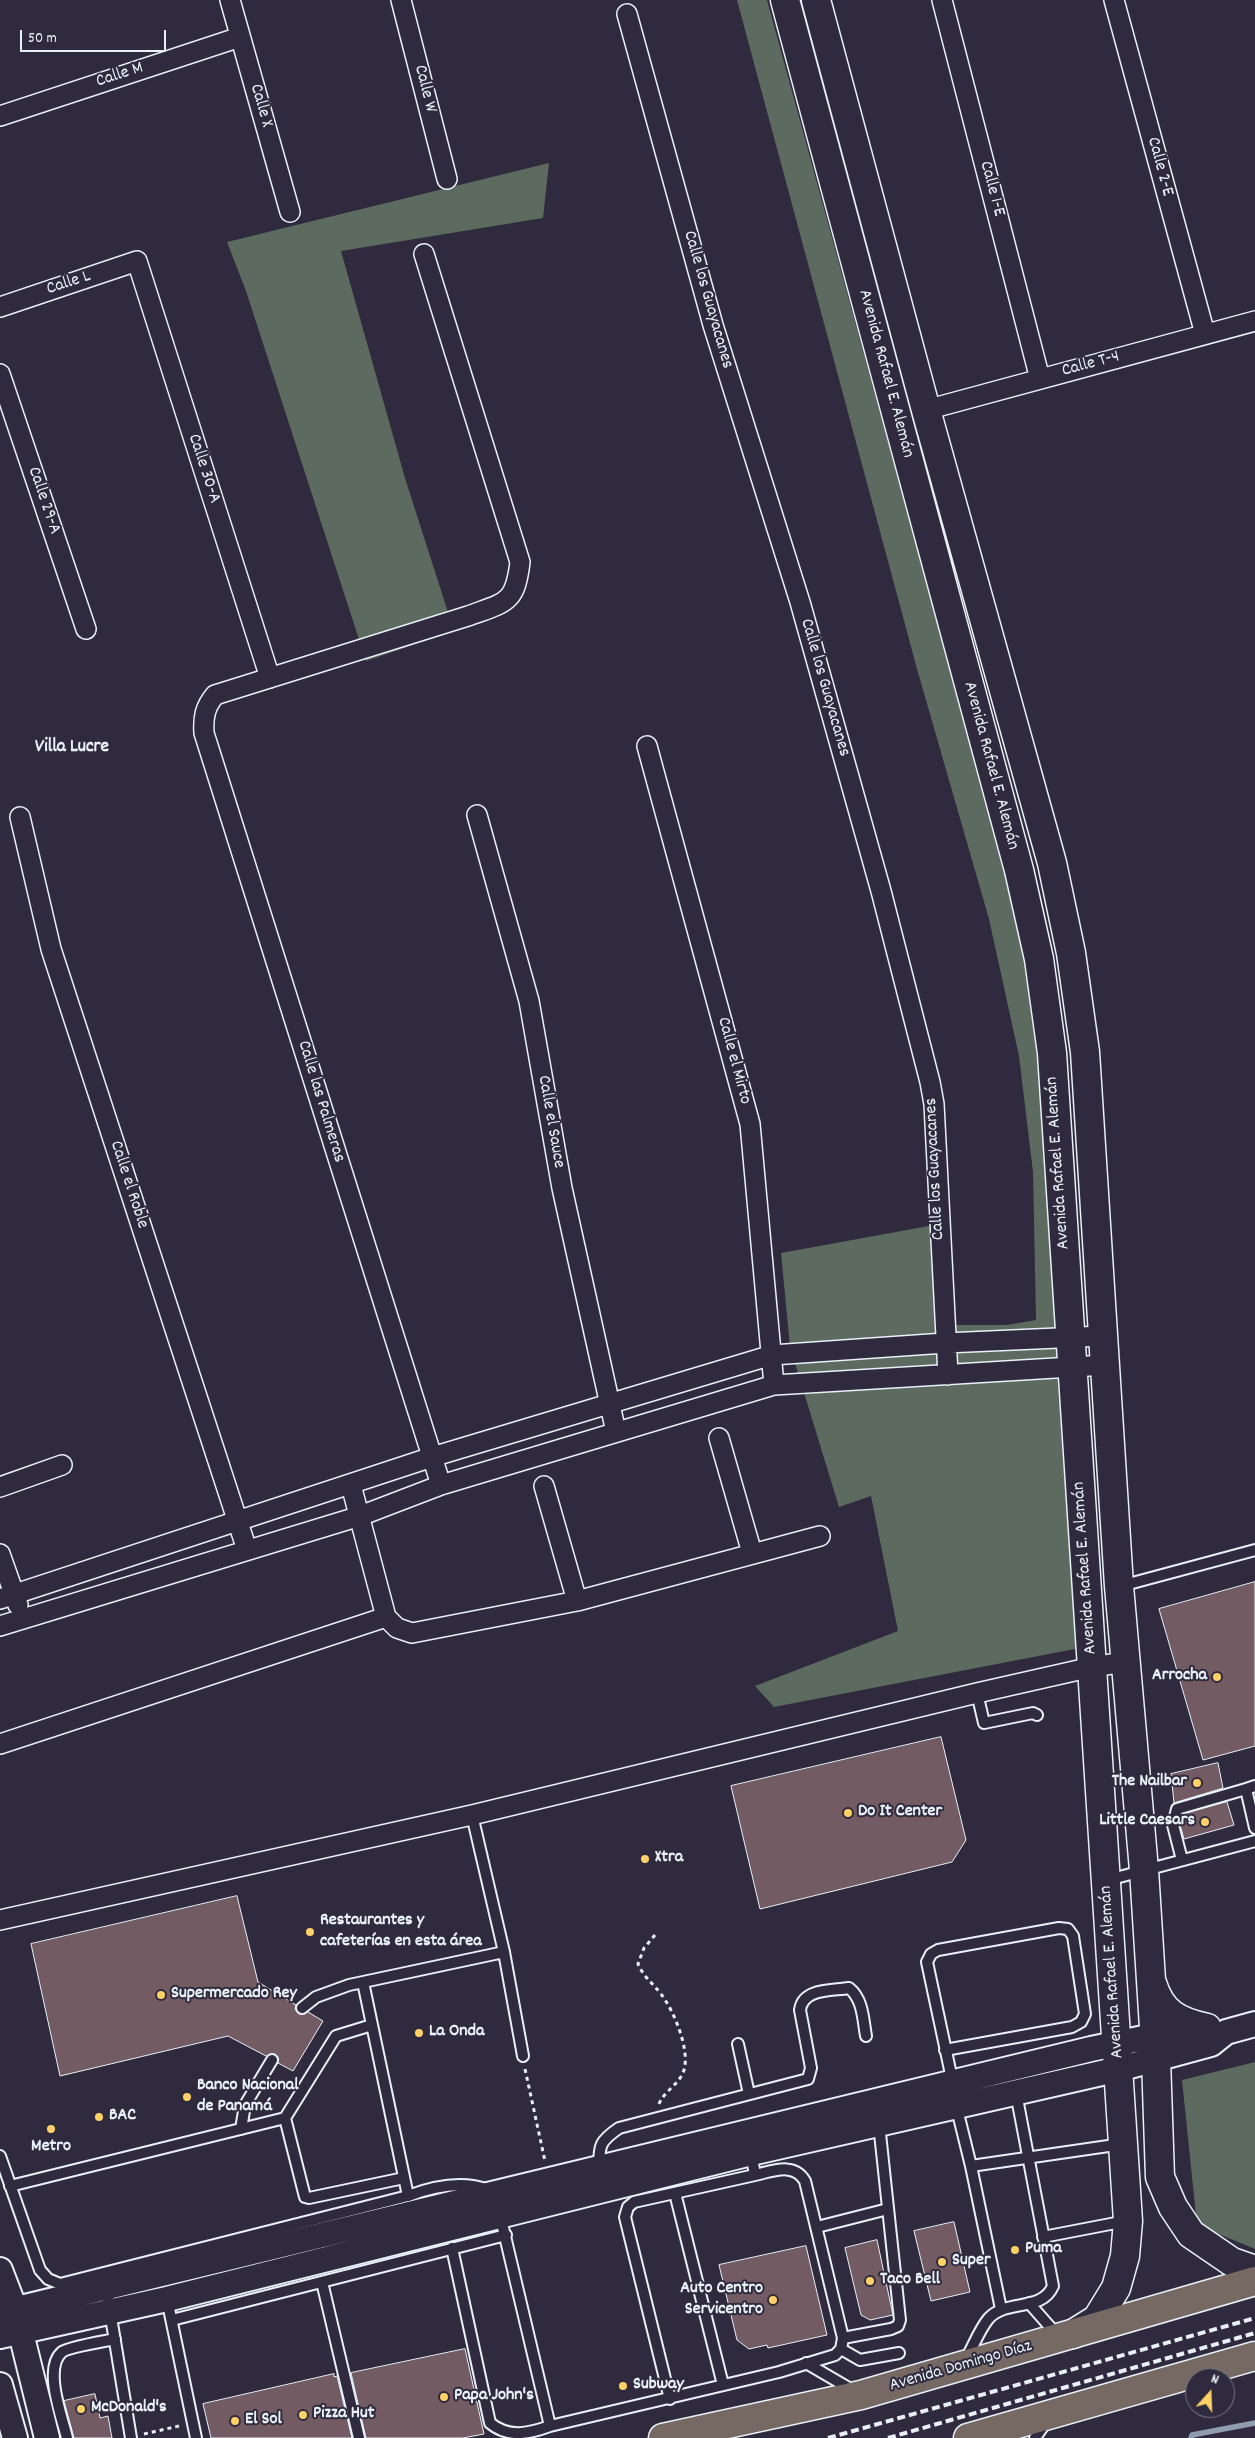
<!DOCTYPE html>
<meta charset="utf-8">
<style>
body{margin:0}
#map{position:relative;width:1255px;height:2438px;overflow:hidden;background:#2f2a3d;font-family:Dekko,sans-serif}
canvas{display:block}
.north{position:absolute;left:1185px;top:2368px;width:50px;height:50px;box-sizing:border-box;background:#2f2a3d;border:1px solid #797a88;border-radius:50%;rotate:20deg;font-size:14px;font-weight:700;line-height:20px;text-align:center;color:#e8f1f8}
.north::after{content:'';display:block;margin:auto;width:18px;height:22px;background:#ffd166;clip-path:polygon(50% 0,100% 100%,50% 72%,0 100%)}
.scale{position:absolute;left:20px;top:30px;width:146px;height:22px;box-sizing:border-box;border:2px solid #e8f1f8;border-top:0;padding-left:6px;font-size:15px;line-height:18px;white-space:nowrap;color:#e8f1f8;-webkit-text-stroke:4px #2f2a3d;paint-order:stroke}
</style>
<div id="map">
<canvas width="1255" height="2438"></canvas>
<div class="north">N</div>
<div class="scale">50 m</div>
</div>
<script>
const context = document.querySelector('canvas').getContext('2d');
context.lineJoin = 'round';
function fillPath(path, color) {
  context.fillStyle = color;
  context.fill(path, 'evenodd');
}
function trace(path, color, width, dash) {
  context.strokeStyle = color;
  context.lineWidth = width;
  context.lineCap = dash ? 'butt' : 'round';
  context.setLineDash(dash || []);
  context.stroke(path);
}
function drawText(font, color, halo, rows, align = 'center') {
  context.font = font + ' Dekko,sans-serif';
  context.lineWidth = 4;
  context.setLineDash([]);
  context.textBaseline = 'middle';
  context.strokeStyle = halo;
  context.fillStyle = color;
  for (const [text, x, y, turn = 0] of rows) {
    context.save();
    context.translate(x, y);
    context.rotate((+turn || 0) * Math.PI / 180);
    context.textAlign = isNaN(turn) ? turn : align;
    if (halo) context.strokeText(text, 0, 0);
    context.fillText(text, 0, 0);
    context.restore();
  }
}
fillPath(new Path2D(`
 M737,0H767L1033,972L1080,1648L774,1707L755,1686L898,1631L871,1496L839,1507L790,1347L781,1253L945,1223L954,1325H1007L1036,1320L1033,1172L1019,1056L989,919L917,669Z
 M549,163L543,218L341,251L405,478L454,631L366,661L246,291L227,242Z
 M1255,2062V2249L1197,2225L1182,2080Z`), '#5c6a5f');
trace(new Path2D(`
 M1191,2438L1192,2435L1255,2423`), '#909db0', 5.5);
const building = new Path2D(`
 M1255,1582V1746L1203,1760L1159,1609Z
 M941,1737L966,1840L952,1862L760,1909L731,1786Z
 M1218,1763L1223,1788L1174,1803L1171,1774Z
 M1227,1802L1234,1825L1184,1839L1180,1825L1183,1814Z
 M237,1896L258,1982L296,2005L295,2009L299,2014L308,2012L323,2021L293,2071L278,2063V2057L275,2054L266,2056L228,2036L60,2076L31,1944Z
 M954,2222L970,2292L931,2301L914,2231Z
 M877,2240L893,2315L870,2320L861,2315L845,2248Z
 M806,2246L827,2335L768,2348L767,2345L749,2349L737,2340L719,2265Z
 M465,2349L484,2434L463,2438H366L351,2373Z
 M334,2374V2377L337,2376L352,2438H211L203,2404Z
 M95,2394L100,2418L108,2416L112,2438H74L64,2401Z`);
fillPath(building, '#725b62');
trace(building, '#e8f1f8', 1);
const service = new Path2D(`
 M1121,1586L1255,1550
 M977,1693L984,1723L1033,1713L1037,1715
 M1255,1786L1246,1789L1255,1828
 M472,1815L504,1952L523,2056
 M1182,1860L1173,1825L1177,1809L1246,1789
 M1108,1880L1255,1841
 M363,1982L408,2196C434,2186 462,2180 488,2190
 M302,2008L316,1997L349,1985L504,1952
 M738,2044L749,2094
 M945,2050L1072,2027L1081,2022L1085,2014L1073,1936L1068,1929L1059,1928L938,1950L931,1954L927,1962L953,2084
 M956,2105L971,2166L1001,2309
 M285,2118L305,2197L309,2198L404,2178
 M241,2129L245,2105L272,2060
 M0,2156L40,2270L48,2279L60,2284L408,2196
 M971,2166L1122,2144
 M599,2168C599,2145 600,2141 619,2128L808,2079L811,2068L800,2010C803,1988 831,1991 849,1988C863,1999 863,2019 866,2036
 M10,2186L285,2118L336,2036L372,2025
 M675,2193L723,2385
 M500,2215L550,2426
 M817,2227L888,2209
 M1043,2237L1126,2221
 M452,2248L490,2423C508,2438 528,2434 550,2426L779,2372L835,2355L841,2349L843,2338L805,2181C794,2162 773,2171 755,2175
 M322,2282L359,2438
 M106,2287L131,2438
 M167,2299L196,2438
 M1029,2303L1058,2336
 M172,2320L506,2235
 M843,2338L891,2329L898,2326L900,2320L879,2124
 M841,2349L860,2360L899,2353
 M966,2359C973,2347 980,2328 989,2318C1007,2299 1042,2312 1053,2286L1016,2093
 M806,2363L854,2391
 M670,2399L625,2217L628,2207L634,2202L755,2175L751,2153
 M67,2438C62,2417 43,2368 62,2352C68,2347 106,2341 115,2339
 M1035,2438L1046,2422`);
const minor = new Path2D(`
 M230,0L290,212
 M401,0L447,179
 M942,0L1040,379
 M1114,0L1205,334
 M627,14L713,325L800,602L881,891L930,1082L934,1104L948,1375
 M0,116L240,37
 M424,254L520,562C515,604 506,602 468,616L215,695C205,707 203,717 204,733L441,1485
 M0,307L137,261L270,678
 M0,374L86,629
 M926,410L1255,321
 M647,746L750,1124L774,1385
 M477,815L529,1001L562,1188L616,1432
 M20,817L51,949L247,1550
 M719,1438L752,1553
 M351,1485L386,1617L397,1628L412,1633L577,1601L820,1536
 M544,1486L577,1601
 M0,1487L62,1465
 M0,1554L18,1605
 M0,1599L432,1457L772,1355L945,1343L1103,1336
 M0,1626L360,1516L441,1485L774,1385L1105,1365
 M0,1744L386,1617
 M0,1920L472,1815L977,1693L1092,1667L1125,1662`);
const tertiary = new Path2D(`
 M0,2270L15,2309L47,2438
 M0,2313L1091,2049L1153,2036L1207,2028
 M0,2336L167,2299L751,2153L1119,2069L1211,2044L1226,2032L1255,2024
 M0,2385L15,2438`);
const secondary = new Path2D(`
 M785,0L1019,870L1039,959L1052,1053L1128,2221L1125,2256L1116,2288L1097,2319L1073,2334
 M816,0L926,410L1052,863L1071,953L1085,1052L1119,1586L1144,1870L1156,2059L1160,2177L1173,2207L1191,2234L1232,2262L1255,2270
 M1152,1983C1161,2013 1178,2022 1207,2028`);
const primary = new Path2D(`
 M663,2438L861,2395L1255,2281
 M968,2438L1255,2356`);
trace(service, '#e8f1f8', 14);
trace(minor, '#e8f1f8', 22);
trace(tertiary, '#e8f1f8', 28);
trace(secondary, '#e8f1f8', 31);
trace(primary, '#e8f1f8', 31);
trace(new Path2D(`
 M655,1935L644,1948L638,1964C645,1979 652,1982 661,1994C674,2011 690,2049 684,2070C680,2084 664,2091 659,2104
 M525,2069L545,2161
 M144,2434L179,2426`), '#e8f1f8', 3, [4, 4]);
trace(service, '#2f2a3d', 10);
trace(minor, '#2f2a3d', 19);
trace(tertiary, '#2f2a3d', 24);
trace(secondary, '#2f2a3d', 28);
trace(primary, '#766964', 28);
trace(new Path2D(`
 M828,2438L1255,2318
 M888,2438L1255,2333`), '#e8f1f8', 4, [8, 4]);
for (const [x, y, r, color] of [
 [1217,1677,5,"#ffd166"],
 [1197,1783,5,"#ffd166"],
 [848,1813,5,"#ffd166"],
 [1205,1822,5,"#ffd166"],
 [645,1859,5,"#ffd166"],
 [310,1932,5,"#ffd166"],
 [161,1995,5,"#ffd166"],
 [419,2033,5,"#ffd166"],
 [187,2097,5,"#ffd166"],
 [99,2117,5,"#ffd166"],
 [51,2129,5,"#ffd166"],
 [1015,2250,5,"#ffd166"],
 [942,2262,5,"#ffd166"],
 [870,2281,5,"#ffd166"],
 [773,2300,5,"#ffd166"],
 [623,2386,5,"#ffd166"],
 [444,2397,5,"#ffd166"],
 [81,2409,5,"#ffd166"],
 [303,2415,5,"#ffd166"],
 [235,2421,5,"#ffd166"]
]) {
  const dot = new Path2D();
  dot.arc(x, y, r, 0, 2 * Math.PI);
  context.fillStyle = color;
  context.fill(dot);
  trace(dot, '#2f2a3d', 2);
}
drawText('18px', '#e8f1f8', '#2f2a3d', [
 ["Calle M",120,76,-18],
 ["Calle W",424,89,76],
 ["Calle X",260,106,74],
 ["Calle 2-E",1159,167,75],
 ["Calle 1-E",991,189,75],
 ["Calle L",69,284,-18],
 ["Calle los Guayacanes",707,300,74],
 ["Calle T-4",1091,365,-15],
 ["Avenida Rafael E. Alemán",885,374,75],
 ["Calle 30-A",203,469,72],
 ["Calle 29-A",43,501,71],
 ["Calle los Guayacanes",824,688,74],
 ["Avenida Rafael E. Alemán",990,766,75],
 ["Calle el Mirto",733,1061,75],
 ["Calle las Palmeras",320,1102,73],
 ["Calle el Sauce",550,1122,80],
 ["Avenida Rafael E. Alemán",1059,1163,-94],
 ["Calle los Guayacanes",936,1169,-93],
 ["Calle el Roble",128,1185,72],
 ["Avenida Rafael E. Alemán",1086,1568,-94],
 ["Avenida Rafael E. Alemán",1113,1972,-94],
 ["Avenida Domingo Díaz",961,2367,-16]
]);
drawText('bold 18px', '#e8f1f8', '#2f2a3d', [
 ["Arrocha",1207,1677,"right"],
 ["The Nailbar",1187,1783,"right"],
 ["Do It Center",858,1813],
 ["Little Caesars",1195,1822,"right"],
 ["Xtra",655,1859],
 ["Restaurantes y",320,1922],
 ["cafeterías en esta área",320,1943],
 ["Supermercado Rey",171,1995],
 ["La Onda",429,2033],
 ["Banco Nacional",197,2087],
 ["de Panamá",197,2108],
 ["BAC",109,2117],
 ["Metro",51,2148,"center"],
 ["Puma",1025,2250],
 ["Super",952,2262],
 ["Taco Bell",880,2281],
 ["Auto Centro",763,2290,"right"],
 ["Servicentro",763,2311,"right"],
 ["Subway",633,2386],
 ["Papa John's",454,2397],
 ["McDonald's",91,2409],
 ["Pizza Hut",313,2415],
 ["El Sol",245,2421]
], 'left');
drawText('bold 19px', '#e8f1f8', '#2f2a3d', [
 ["Villa Lucre",72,748]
]);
</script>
